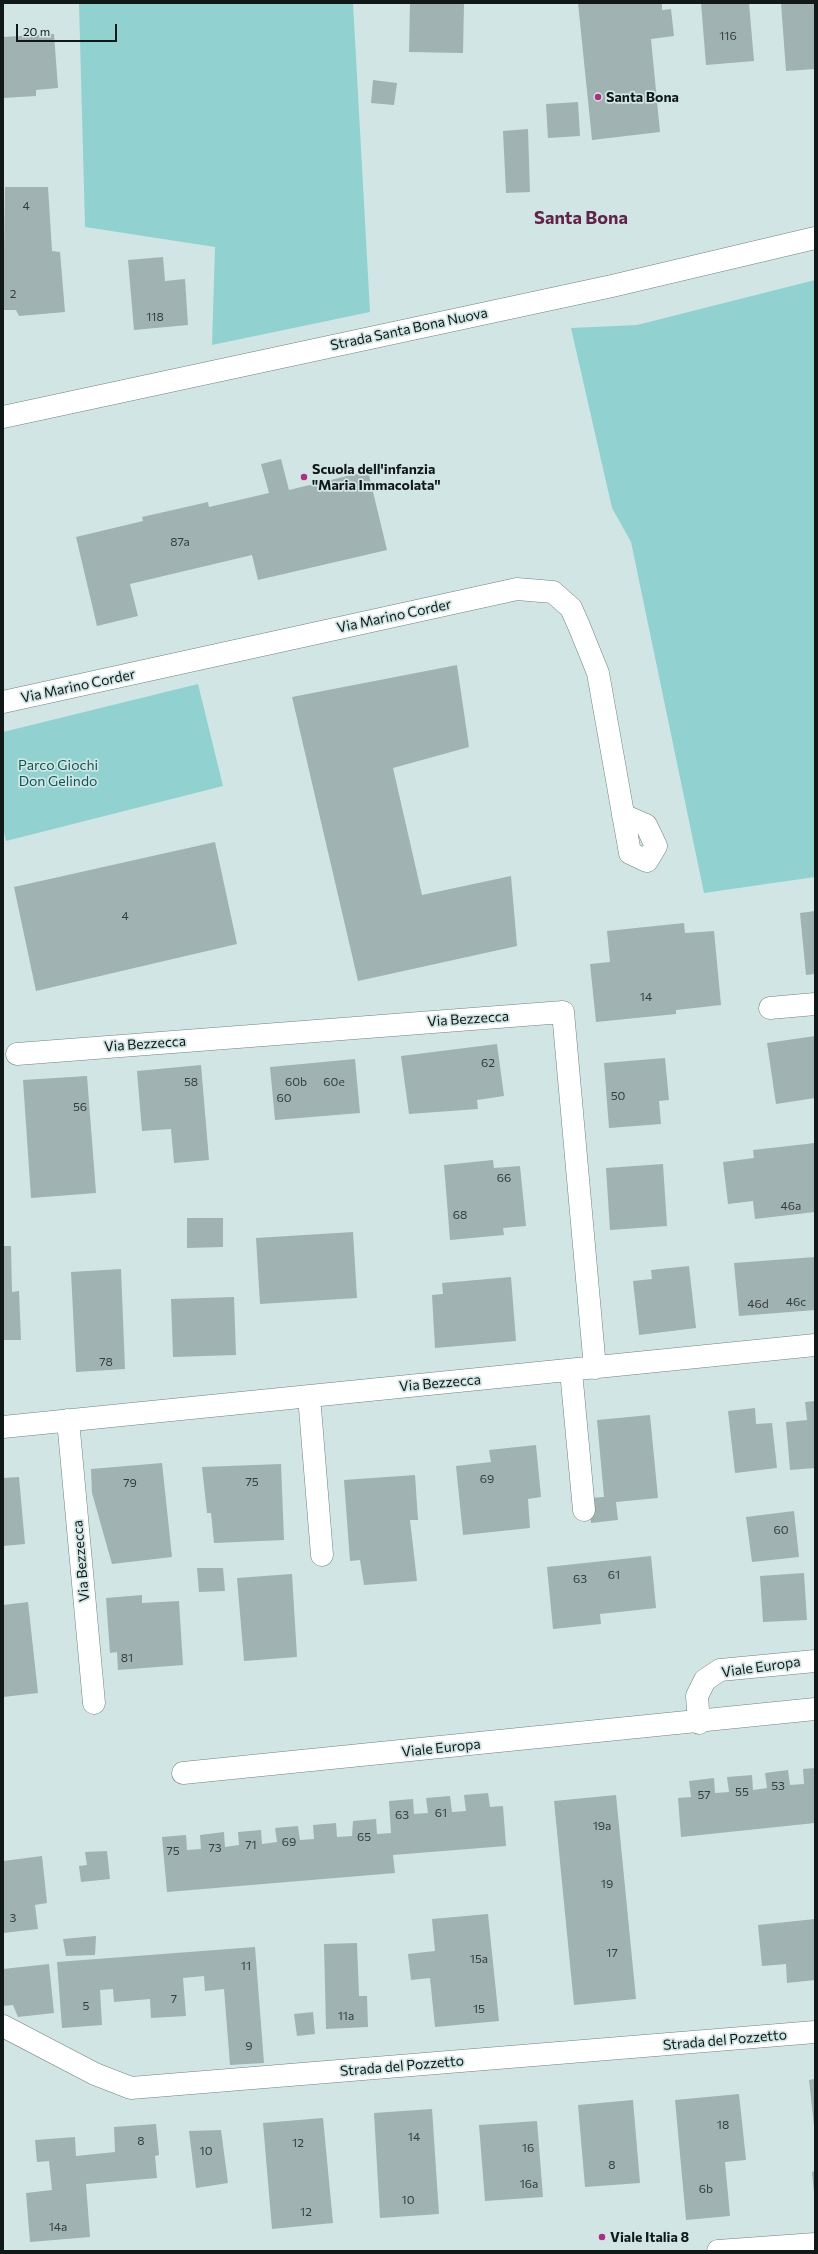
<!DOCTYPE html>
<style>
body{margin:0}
#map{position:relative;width:818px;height:2254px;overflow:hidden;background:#d2e5e5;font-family:Commissioner,sans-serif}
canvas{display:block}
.frame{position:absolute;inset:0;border:4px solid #111818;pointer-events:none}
.scale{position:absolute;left:16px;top:24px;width:101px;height:18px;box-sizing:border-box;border:2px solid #111818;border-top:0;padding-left:5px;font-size:12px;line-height:14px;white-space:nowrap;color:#111818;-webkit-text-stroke:3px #d2e5e5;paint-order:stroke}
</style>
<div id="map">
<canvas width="818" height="2254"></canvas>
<div class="frame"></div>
<div class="scale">20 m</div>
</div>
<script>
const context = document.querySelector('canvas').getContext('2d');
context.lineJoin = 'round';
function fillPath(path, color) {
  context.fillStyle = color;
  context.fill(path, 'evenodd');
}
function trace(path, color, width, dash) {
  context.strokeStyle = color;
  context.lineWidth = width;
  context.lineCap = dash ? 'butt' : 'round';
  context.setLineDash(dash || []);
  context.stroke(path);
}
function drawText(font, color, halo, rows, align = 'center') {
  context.font = font + ' Commissioner,sans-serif';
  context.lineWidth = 3.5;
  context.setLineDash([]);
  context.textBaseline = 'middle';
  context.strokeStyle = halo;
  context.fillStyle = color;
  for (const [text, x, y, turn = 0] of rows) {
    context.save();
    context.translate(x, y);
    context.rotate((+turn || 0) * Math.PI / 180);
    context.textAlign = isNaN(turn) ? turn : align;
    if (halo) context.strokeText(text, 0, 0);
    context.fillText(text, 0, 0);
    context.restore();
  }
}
fillPath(new Path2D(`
 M79,3H353L370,312L212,345L215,247L85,227Z
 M815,280V877L704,893L631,542L612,508L571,328L637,325Z
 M198,684L223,786L6,841L3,828V732Z`), '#91d2d1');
fillPath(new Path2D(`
 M410,3H464L463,53L409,52Z
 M578,3H662V10L671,9L674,36L651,39L660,132L592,140Z
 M701,3H749L754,61L706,65Z
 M781,3H815V69L786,71Z
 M54,34L58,88L36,90V96L3,98V37Z
 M373,80L397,83L394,105L371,103Z
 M578,102L580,136L548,138L546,104Z
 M528,129L530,192L506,193L503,131Z
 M5,187H48L52,251L60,252L65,312L19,316L16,310H3Z
 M163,257L165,281L185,279L188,325L134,330L128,260Z
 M281,459L289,490L368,471L387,550L258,580L252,555L130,584L138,616L97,626L76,537L143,521L142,517L208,502L209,507L269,493L261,464Z
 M457,665L469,747L393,768L422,895L511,876L517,946L358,981L292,697Z
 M215,842L237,944L36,991L14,887Z
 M815,911V974L806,975L800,913Z
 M684,923L685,933L714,931L721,1005L676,1010V1014L596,1022L590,964L610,962L607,931Z
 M815,1036V1098L776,1104L767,1043Z
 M497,1044L504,1096L477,1100L478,1109L409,1114L401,1056Z
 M665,1058L669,1100L659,1101L661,1124L609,1128L604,1063Z
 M355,1059L360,1113L275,1120L270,1067Z
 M201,1065L209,1160L174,1163L171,1129L142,1131L137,1071Z
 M87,1076L96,1193L31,1198L23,1080Z
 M815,1143V1212L755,1219L753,1201L728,1204L723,1162L754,1158L753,1150Z
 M493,1160L494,1168L520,1166L526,1226L503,1228L504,1235L450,1240L444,1165Z
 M663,1164L667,1226L610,1230L606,1168Z
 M187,1218H223V1247L187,1248Z
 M353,1232L357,1298L260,1304L256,1238Z
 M3,1246H11L12,1292L19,1291L21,1340H3Z
 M815,1257V1310L739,1316L734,1263Z
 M689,1266L696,1328L639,1335L633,1281L652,1279L651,1270Z
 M121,1269L125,1369L76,1372L71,1272Z
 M511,1277L516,1341L435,1348L432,1295L443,1294L442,1283Z
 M234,1297L236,1355L173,1357L171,1299Z
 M815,1401V1468L790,1470L786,1422L807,1420L805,1402Z
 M755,1408L756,1424L772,1423L777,1468L735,1473L728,1411Z
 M650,1415L658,1498L616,1502L618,1520L591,1523L589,1498L604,1497L597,1420Z
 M536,1445L541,1497L528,1499L530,1528L463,1535L456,1466L491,1462L489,1450Z
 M162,1463L172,1557L112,1564L92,1493L91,1469Z
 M281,1464L284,1540L214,1543L211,1513H207L202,1467Z
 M415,1475L418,1520H410L417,1581L364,1585L360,1560L350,1561L344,1480Z
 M19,1477L25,1544L3,1546V1478Z
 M794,1511L799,1557L752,1562L746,1517Z
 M651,1556L656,1608L600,1614L601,1624L553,1629L547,1567Z
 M197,1568H223L225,1591L199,1592Z
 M804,1573L807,1620L763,1622L760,1576Z
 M292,1574L297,1657L244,1661L237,1578Z
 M142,1595V1603L179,1601L183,1665L118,1670L117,1652L110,1653L106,1598Z
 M28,1602L38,1693L3,1697V1605Z
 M815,1768V1823L681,1837L678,1798L691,1797L689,1781L714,1778L715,1793L729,1792L727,1777L752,1775L753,1790L767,1788L765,1773L788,1770L790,1785L804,1784L803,1769Z
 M488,1793L490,1807L503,1806L506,1846L393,1855L395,1873L167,1892L162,1837L186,1835L187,1850L201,1849L200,1835L224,1832L225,1847L239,1845L238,1832L261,1830L262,1844L277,1842L275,1828L298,1826L300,1840L314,1839L313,1825L336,1823L337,1837L352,1836L353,1821L376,1819L377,1834L391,1833L389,1801L413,1799L414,1814L428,1813L426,1798L450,1796L452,1812L466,1811L464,1795Z
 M616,1795L636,1999L574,2005L554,1801Z
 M107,1851L110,1879L81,1882L79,1866L87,1865L85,1852Z
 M42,1856L47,1903L35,1905L38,1929L3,1933V1861Z
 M488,1914L499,2021L435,2027L430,1978L411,1980L408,1954L435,1951L432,1919Z
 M815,1919V1980L787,1983L786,1964L762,1966L758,1925Z
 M96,1936L95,1955L66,1956L63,1939Z
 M357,1943L359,1996H367L368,2027L326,2029L324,1944Z
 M255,1947L264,2063L230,2065L224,1989L205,1991L204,1976L183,1978L186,2016L151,2018L150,1999L114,2002L113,1989L100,1990L102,2025L62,2028L57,1962Z
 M49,1964L54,2013L18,2017L13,2005L3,2006V1969Z
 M313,2012L315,2034L297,2036L294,2014Z
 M815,2079V2126H814L809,2080Z
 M739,2094L746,2160L725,2162L730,2216L686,2220L675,2100Z
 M633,2100L640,2183L585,2187L578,2105Z
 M432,2109L439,2214L380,2218L374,2113Z
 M323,2118L333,2223L272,2229L263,2123Z
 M537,2121L543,2197L485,2201L479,2125Z
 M156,2124L159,2155L155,2156L157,2178L86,2184L90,2237L30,2242L26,2193L52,2190L49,2161L37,2162L35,2140L75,2137L76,2156L115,2152L114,2127Z
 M221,2130L228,2183L196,2188L189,2131Z
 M815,2171V2193H814L812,2172Z`), '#a0b2b2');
const street = new Path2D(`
 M3,702L517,589L553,592L571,608L579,626L598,673L630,853L647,861L656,846L646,825L623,815
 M770,1008L815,1004
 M17,1054L563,1012L595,1368
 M571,1371L584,1510
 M309,1396L322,1555
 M68,1420L94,1703
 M3,1427L815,1345
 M699,1723L697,1696L705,1680L720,1670L815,1661
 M183,1773L815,1709
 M3,2026L95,2074L131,2088L815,2032
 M718,2251L815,2244`);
const secondary = new Path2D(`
 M3,417L612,286L815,238`);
trace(street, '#708181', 23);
trace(secondary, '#708181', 23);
trace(street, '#fff', 22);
trace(secondary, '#fff', 22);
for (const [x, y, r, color] of [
 [598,97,4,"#ab2f80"],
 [304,477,4,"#ab2f80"],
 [602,2237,4,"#ab2f80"]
]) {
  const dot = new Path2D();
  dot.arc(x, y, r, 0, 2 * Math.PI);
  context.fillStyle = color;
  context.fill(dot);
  trace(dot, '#d2e5e5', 1.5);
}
drawText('12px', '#353e3e', null, [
 ["116",728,36],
 ["4",26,206],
 ["2",13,294],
 ["118",155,317],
 ["87a",180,542],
 ["4",125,916],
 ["14",646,997],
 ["62",488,1063],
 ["58",191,1082],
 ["60b",296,1082],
 ["60e",334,1082],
 ["50",618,1096],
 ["60",284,1098],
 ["56",80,1107],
 ["66",504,1178],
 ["46a",791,1206],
 ["68",460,1215],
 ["46c",796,1302],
 ["46d",758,1304],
 ["78",106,1362],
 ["69",487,1479],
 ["75",252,1482],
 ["79",130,1483],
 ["60",781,1530],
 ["61",614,1575],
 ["63",580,1579],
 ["81",127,1658],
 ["53",778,1786],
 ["55",742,1792],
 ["57",704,1795],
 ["61",441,1813],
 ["63",402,1815],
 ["19a",602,1826],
 ["65",364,1837],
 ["69",289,1842],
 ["71",251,1845],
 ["73",215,1848],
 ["75",173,1851],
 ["19",607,1884],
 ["3",13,1918],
 ["17",612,1953],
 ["15a",479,1959],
 ["11",246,1966],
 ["7",174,1999],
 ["5",86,2006],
 ["15",479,2009],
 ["11a",346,2016],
 ["9",249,2046],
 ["18",723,2125],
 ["14",414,2137],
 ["8",141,2141],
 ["12",298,2143],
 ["16",528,2148],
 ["10",206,2151],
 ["8",612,2165],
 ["16a",529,2184],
 ["6b",706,2189],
 ["10",408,2200],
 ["12",306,2212],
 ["14a",58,2227]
]);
drawText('bold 14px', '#111818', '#d2e5e5', [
 ["Santa Bona",606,97],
 ["Scuola dell'infanzia",312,469],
 ["\"Maria Immacolata\"",312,485],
 ["Viale Italia 8",610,2237]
], 'left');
drawText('14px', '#111818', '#d2e5e5', [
 ["Strada Santa Bona Nuova",409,329,-12],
 ["Via Marino Corder",394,616,-12],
 ["Via Marino Corder",78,686,-12],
 ["Via Bezzecca",468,1019,-4],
 ["Via Bezzecca",145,1044,-4],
 ["Via Bezzecca",440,1383,-5],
 ["Via Bezzecca",81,1561,-95],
 ["Viale Europa",761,1667,-8],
 ["Viale Europa",441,1748,-6],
 ["Strada del Pozzetto",725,2040,-5],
 ["Strada del Pozzetto",402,2066,-5]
]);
drawText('14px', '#0c5756', '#d2e5e5', [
 ["Parco Giochi",58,765],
 ["Don Gelindo",58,781]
]);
drawText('bold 18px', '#602349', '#d2e5e5', [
 ["Santa Bona",581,218]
]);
</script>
